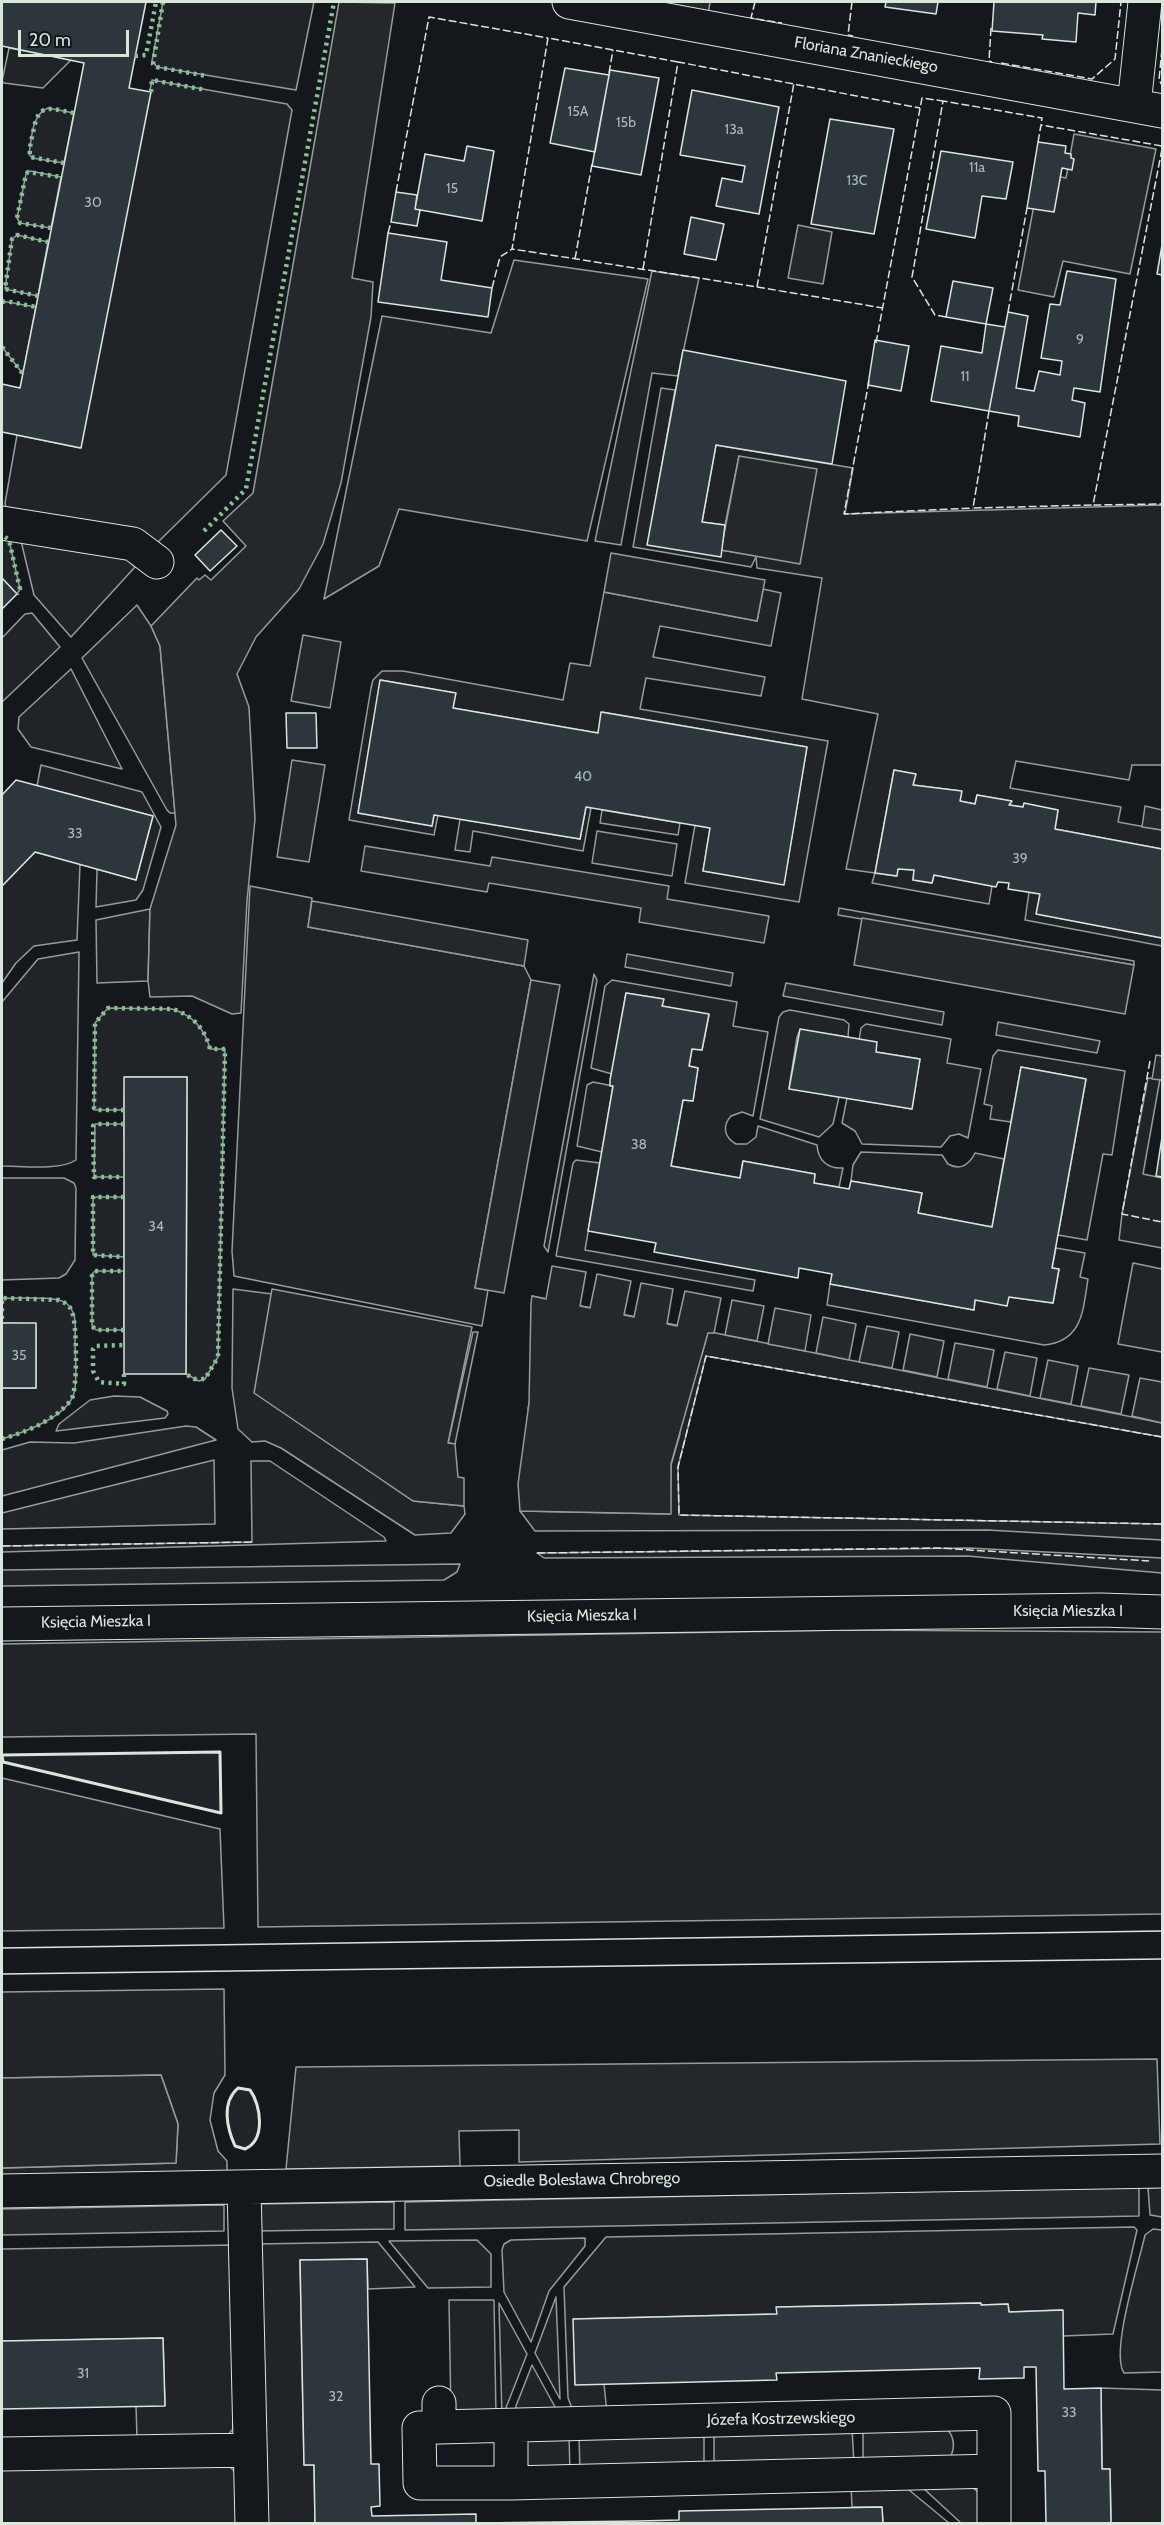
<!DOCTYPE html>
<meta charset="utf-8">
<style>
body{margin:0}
#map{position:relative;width:1164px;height:2525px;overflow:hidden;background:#14181c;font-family:Cabin,sans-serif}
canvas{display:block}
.frame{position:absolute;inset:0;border:3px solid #d8e6dc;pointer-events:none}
.scale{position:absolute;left:18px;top:30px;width:111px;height:27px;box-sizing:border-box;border:3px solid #d8e6dc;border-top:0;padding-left:8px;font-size:18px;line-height:21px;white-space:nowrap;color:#d8e6dc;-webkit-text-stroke:4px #14181c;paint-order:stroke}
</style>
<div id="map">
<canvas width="1164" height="2525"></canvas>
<div class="frame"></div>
<div class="scale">20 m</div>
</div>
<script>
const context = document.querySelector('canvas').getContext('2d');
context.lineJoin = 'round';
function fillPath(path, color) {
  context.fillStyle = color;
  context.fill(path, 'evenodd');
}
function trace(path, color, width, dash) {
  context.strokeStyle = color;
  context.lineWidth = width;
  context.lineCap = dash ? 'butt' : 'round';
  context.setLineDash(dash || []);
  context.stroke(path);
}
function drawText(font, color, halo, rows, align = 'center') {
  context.font = font + ' Cabin,sans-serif';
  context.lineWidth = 4.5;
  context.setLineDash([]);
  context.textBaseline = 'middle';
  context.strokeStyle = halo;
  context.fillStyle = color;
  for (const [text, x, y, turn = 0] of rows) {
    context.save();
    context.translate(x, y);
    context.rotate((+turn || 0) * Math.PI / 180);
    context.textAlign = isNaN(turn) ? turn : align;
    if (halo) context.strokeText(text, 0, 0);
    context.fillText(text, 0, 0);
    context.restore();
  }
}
const green = new Path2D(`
 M163,2H314L296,90L157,67L152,61Z
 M9,48L71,60L43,88L4,83L2,81Z
 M152,80L287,104L292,110L226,475L156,544L6,508L5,503L17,435L80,448Z
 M48,108L74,113L64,163L32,158L29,154C32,138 31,115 48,108Z
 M30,171L61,177L51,228L20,223L17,218L26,174Z
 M17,235L48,242L38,296L5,289L12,239Z
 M514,260L648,279L587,541L399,509L379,566L324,599L382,316L491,333Z
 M652,271L699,278L678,376L652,373L621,545L595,541Z
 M2,301L36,307L23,374L2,347Z
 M661,388L675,390L648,544L721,550L800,563L739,456L725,525L702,522L716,445L853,468L845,514L1162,505V765H1132L1129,780L1016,761L1010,788L1121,807L1118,822L1162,830V849L1055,829L1058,810L1025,804L1023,807L1009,805L1011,801L977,795L975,804L960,801L961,791L913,785L915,774L894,770L875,873L896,876L898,869L914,870L913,880L932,883L934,875L992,886L989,904L872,883L875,873L846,869L878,714L802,699L822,578L757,568L756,557L751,567L633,547Z
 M2,536L9,540L20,589L17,594L2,579Z
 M21,541L126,558L135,567L71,637L34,595Z
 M763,589L781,593L771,646L660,626L653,657L765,677L761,696L646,678L640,709L828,741L799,902L685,883L695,825L710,828L703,871L784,884L807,747L602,712L598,733L453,708L455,693L381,680L358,813L432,826L434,815H438L434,835L349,820L371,688L373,680L382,671H403L563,700L570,663L590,666L604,592L757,621Z
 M137,605L151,626L160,646L175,813H170L167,810L82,658Z
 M32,613L60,647L2,702V638L25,614Z
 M71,669L122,769L31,747L18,729L19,717Z
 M41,765L142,792L161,827L143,890L136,900L96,907L97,869L136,880L153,816L37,786Z
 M586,807L591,808L583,851L473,831L470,852L455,850L460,819L580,839Z
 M602,810L680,823L678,835L600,823Z
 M597,831L677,844L672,876L592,863Z
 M35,852L80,864L77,940L34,946L16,963L2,983V886Z
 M250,886L312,898L308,927L524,966L531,980L475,1288L488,1290L482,1326L234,1276L232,1251Z
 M1029,892L1040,894L1037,914L1162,938V946L1025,920Z
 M839,908L1134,961V965L838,915Z
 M150,909L148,981L97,983L96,920Z
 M79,952L76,1160C60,1171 21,1166 2,1166V1002L38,959Z
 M594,974L597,980L548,1252L544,1246Z
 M612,980L737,1002L733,1026L768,1032L753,1116L742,1112L731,1116C722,1126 724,1137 736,1144H747L756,1137L758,1126L817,1145C818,1160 827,1169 843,1168L839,1187L814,1183L815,1174L743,1161L740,1178L671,1166L683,1100L693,1101L698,1068L689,1066L692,1049L702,1050L709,1015L662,1006L663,999L626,993L612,1074L591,1068L605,986Z
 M108,1008L172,1009C192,1015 205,1029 210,1049H225L218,1357L205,1379L199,1381L186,1374L187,1077H125L124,1110H94L95,1023Z
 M790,1010L844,1020L849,1024L848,1037L800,1030L797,1037L789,1088L839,1097L833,1124L819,1137L760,1119L779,1017L783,1012Z
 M866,1024L951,1039L947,1063L981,1069L968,1138L959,1134L950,1136L941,1147L862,1144L855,1131L842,1123L847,1098L912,1109L920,1059L876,1052L859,1040L861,1028Z
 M998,1050L1125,1071L1112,1155L1103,1154L1087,1240L1058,1235L1086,1079L1021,1067L1011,1122L990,1119L992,1106L984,1104L993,1056Z
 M1148,1078L1160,1079L1143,1174L1162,1178V1248L1119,1240L1122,1214Z
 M593,1082L613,1086L602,1152L577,1146L587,1085Z
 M95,1124H124L125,1177H94Z
 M861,1152L942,1155L948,1164C960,1171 969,1165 975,1153L1004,1159L992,1227L918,1213L922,1193L851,1181L853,1165Z
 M576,1160L600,1163L585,1250L755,1280L753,1291L556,1256L573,1163Z
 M2,1178H64L74,1183L76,1188L75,1260L66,1274L59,1278L2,1280Z
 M93,1197H124V1257L93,1255Z
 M1056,1248L1085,1253L1080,1277L1088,1279C1083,1310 1083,1341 1044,1345L827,1305L830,1284L974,1310L975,1300L1009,1297L1053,1303L1059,1269L1052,1268Z
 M1133,1263L1162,1269V1352L1118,1344Z
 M95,1271H124V1330H96L92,1326V1274Z
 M233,1289L272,1294L255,1393L413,1501L464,1506L465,1514L451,1533L415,1535L281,1448L265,1441L252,1442L238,1429L232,1388Z
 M532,1296L1162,1423V1437L706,1356L678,1467L679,1515L1162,1524V1540L988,1530L535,1531L520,1511L670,1514L671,1465L680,1434L528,1409L529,1403L702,1354L706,1339Z
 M2,1298C16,1299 56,1295 66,1303C78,1312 75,1330 75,1342C75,1358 78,1378 74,1393C68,1417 22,1433 2,1439V1388H36V1324L2,1323Z
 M473,1332H478L455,1444L448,1443Z
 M114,1396L140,1397L167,1411L168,1414L165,1418L56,1431L59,1424L90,1400Z
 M186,1426L196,1427L216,1440L2,1496V1450L30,1442L74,1443Z
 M214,1460L215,1524L2,1529V1513Z
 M251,1461H270L384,1537L386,1541L2,1552V1546L252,1542Z
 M969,1548L1162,1558V1573L967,1556L544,1558L537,1553Z
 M460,1564L457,1572L444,1580L2,1586V1570Z
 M846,1630L1162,1632V1914L258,1927L256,1734L2,1737V1644Z
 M220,1752L221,1813L3,1762L2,1755Z
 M2,1778L220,1829L224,1928L2,1931Z
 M224,1989L225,2075L214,2093L210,2120L218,2151L227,2161V2171L2,2175V2168L176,2163L178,2124L161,2075L2,2078V1992Z
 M238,2088L250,2090C261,2105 266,2140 245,2149L235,2146C227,2128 221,2103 238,2088Z
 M1162,2187V2217L1150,2215L1148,2188Z
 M1134,2227L1137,2230L1113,2334L1063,2336L1062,2310L1009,2312L1008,2304L981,2305L980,2303L777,2307V2314L574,2319L575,2384H604L607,2413L572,2408L568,2398L564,2287L606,2237Z
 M1153,2229L1162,2230V2372L1124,2373C1110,2352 1139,2263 1145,2235Z
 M585,2238V2246L549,2291L531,2342L504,2292L502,2250L504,2244L511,2240Z
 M477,2240L491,2254V2287L428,2288L389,2241Z
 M378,2242L415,2287L368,2289L367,2259L300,2260L304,2465H314L315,2523H263L255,2244Z
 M232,2245L233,2429L226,2437L137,2438L136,2406L165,2405L163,2338L2,2341V2249Z
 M556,2297L560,2399L535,2353Z
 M449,2300H494L496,2415L451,2416Z
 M499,2303L527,2354L502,2418Z
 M532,2365L560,2416L516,2417V2406Z
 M1101,2388L1162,2390V2523H1111L1110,2469H1102Z
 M852,2428L854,2465L714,2468V2432Z
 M863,2428L948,2430C955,2439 955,2448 950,2458L863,2464Z
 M704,2432V2468L580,2472L579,2436Z
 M569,2435L570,2473L527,2471L525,2439Z
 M226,2463L236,2473L240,2523H2V2466Z
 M965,2483C986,2494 985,2502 986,2523H961L923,2488Z
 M903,2485L949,2523H883L882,2507H852L851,2486Z`);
fillPath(green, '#202428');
trace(green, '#939e99', 1.5);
const parking = new Path2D(`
 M339,2L395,3L352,278L373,282L371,317L341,483L323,544L299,589L256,637L237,674L249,707L255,819L247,901L241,1013L232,1014L192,996L150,997L148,981L150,909L176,825L160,646L151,626L197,578L199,580L205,575L211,580L246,546L223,521L253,493Z
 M638,2H710L708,15Z
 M1074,134L1156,149L1130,274L1063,261L1054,297L1018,290L1040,173L1066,178Z
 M798,225L832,232L823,284L788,278Z
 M739,456L817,469L800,564L721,550Z
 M611,553L765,580L757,621L604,592Z
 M303,635L341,642L330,708L291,701Z
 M292,760L325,765L309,862L277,857Z
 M1145,806L1162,810V830L1142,827Z
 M365,846L490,866L492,857L669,886L667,899L769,916L764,943L639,922L641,908L489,883L487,892L361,871Z
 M312,901L528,940L524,966L308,927Z
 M862,918L1134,965L1125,1014L854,965Z
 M627,954L733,973L731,986L625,967Z
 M531,980L560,985L504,1293L475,1288Z
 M786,983L944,1012L942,1025L783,996Z
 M998,1022L1100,1041L1097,1053L996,1035Z
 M1156,1055L1162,1056V1080L1152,1079Z
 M552,1266L586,1272L580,1306L590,1308L597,1274L631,1281L624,1315L634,1317L641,1283L673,1289L667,1324L677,1326L685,1291L721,1298L714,1333H708L671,1464V1514L520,1511L518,1484L529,1403L531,1303L532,1296L546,1299Z
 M272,1289L472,1327L448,1443L455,1444L458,1477L464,1478V1506L413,1501L254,1393Z
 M732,1300L764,1306L757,1341L725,1335Z
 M775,1308L811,1315L805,1351L768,1344Z
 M823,1317L856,1324L849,1360L816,1353Z
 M867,1326L899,1332L892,1368L859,1362Z
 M910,1334L944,1341L937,1377L903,1370Z
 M955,1343L994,1350L987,1387L948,1379Z
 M1005,1352L1037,1358L1030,1396L997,1389Z
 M1048,1360L1078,1366L1071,1404L1040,1398Z
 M1089,1368L1129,1375L1121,1414L1081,1406Z
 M1140,1378L1162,1382V1423L1132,1416Z
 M1157,2059L1160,2144L519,2162V2130L459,2131L460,2166L286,2169L296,2067Z
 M161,2075L178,2124L176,2163L2,2168V2078Z
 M1139,2187V2216L405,2230V2202Z
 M394,2202V2229L255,2231L254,2204Z
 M224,2205V2231L2,2235V2209Z`);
fillPath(parking, '#24282b');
trace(parking, '#939e99', 1.5);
const building = new Path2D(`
 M2,2H146L129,88L151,92L81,448L2,432V384L20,388L84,63L2,46Z
 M886,2H938L936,14L885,7Z
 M994,2H1096L1095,15L1078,13L1076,42L1042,39L1043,35L992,31Z
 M565,68L609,75L595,152L550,143Z
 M610,70L659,78L641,175L592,166Z
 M692,90L779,107L759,214L716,206L722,178L742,182L745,166L680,155Z
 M830,119L894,129L874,234L811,224Z
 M1038,142L1066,146L1065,153L1071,154V158L1074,159L1072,170L1062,168L1054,212L1027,208Z
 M467,146L494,151L482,221L415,209L425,154L464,161Z
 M941,151L1013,162L1006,199L982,196L975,238L926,229Z
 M396,192L417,195L415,209L420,210L417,226L391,222Z
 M691,217L724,224L716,260L684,254Z
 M388,233L447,242L441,280L492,288L488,317L378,302Z
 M1162,245V275L1157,274Z
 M1067,271L1116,279L1100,392L1074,388L1072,400L1085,403L1080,437L1018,426L1019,416L989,411L1008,312L1028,316L1016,388L1034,391L1039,371L1060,375L1062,361L1041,358L1050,304L1060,305Z
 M953,281L993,288L986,324L946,317Z
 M986,324L1005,327L989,411L931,401L941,346L982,353Z
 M875,340L909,346L901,391L868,385Z
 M683,350L846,381L832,464L716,445L702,522L725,525L721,557L647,545Z
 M221,530L237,546L210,571L195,555Z
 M2,578L17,594L2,609Z
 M380,680L456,693L453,708L598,733L601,712L807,747L784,885L703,871L710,828L586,807L580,839L434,815L432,826L358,813Z
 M286,713H316L317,748H287Z
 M894,770L916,774L913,785L962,791L960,801L975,804L977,795L1012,801L1009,805L1023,807L1024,803L1058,810L1055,829L1162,849V938L1036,914L1040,894L1008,889L1009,883L998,882L996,887L934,875L932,883L913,880L914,870L898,869L897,876L875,873Z
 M16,780L153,816L136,880L35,852L2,886V795Z
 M626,993L664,999L662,1006L709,1014L702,1050L692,1049L689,1066L698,1068L693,1101L683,1100L671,1166L740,1178L743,1161L815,1174L814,1183L849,1189L851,1181L922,1193L918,1213L992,1227L1021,1067L1086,1079L1052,1268L1059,1269L1053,1303L1009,1297L1007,1306L975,1300L974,1310L830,1284L832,1274L799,1268L798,1278L654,1252L656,1243L588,1231L613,1086H610V1080Z
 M800,1029L877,1042L876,1052L920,1059L912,1109L789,1089Z
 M124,1077H187L186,1374H124Z
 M1162,1137V1177L1156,1176Z
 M2,1323H36V1388H2Z
 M367,2259L371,2464H379L380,2506L371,2507L372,2516L476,2514V2523L639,2521L679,2520V2511L882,2507L883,2524H315L314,2465H304L300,2260Z
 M981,2303V2305L1008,2304L1009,2312L1063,2310L1064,2389L1101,2388L1102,2469H1110L1111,2524H1046L1045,2471H1038L1036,2367H1024V2378L979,2379L980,2368L776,2373L777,2380L575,2385L573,2319L777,2314L776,2307Z
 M163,2338L165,2406L2,2409V2341Z`);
fillPath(building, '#2c363c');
trace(building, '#d8e6dc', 1.5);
const street = new Path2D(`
 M569,2L1162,111
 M1134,105L1145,2
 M2,523L133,544L157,562
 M244,2187L252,2524
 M2,2191L1162,2171
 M439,2403V2427L994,2413V2524
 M511,2426V2483L994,2471
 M439,2427L419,2428L420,2483H511
 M2,2454L250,2450`);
const secondary = new Path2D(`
 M2,1624L1101,1610L1162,1612`);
trace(street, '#d8e6dc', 35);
trace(secondary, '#d8e6dc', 35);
trace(street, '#14181c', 33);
trace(secondary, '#14181c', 33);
trace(new Path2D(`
 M2,1948L1162,1931
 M2,1974L1162,1959`), '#d8e6dc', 1.5);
trace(new Path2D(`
 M163,2L153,64L157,67L207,76
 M135,56L146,55L156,2
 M151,92L152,80L206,90
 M64,163L30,157C29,149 31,141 33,133C38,102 48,108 74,113
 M51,228L20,223L17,218L26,174L28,172L61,177
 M38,296L5,289L12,239L17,235L48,242
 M2,302L6,301L36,307
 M2,347L23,374
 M204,531L246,489L334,2
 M5,537L9,540L20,589L17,594
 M124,1110H95L94,1108L95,1023L108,1008L172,1009C193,1015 205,1029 210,1049H225L218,1357L205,1379H194L186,1374
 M124,1124H95L93,1126L94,1177H125
 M124,1197H93V1255L124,1257
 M124,1330H96L92,1326V1274L95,1271H124
 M124,1374V1384L99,1382L93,1371V1349L95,1346L124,1345
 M2,1439C26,1432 54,1421 71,1400C78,1391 77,1323 72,1312C70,1305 65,1303 59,1300L2,1298V1323`), '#8ac095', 4.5, [3, 4.5]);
trace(new Path2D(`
 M755,2L751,18L782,23
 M852,2L848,35L853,36
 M991,28L989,61L992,62
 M1162,49L1159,80L1162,85
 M678,62L548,38L512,249L757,287L794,83
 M1001,63L1092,79L1115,59L1121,2
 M609,73L613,50
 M1038,142L1041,125L1162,146
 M1162,149L1093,505L1162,504
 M396,192L429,17L548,38
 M388,233L391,222
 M575,259L592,164
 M643,269L678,62L920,108
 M757,287L883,308
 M492,288L500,257L512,249
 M1008,312L1027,208
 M946,317L935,315L912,277L943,101L1042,118L1041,125
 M876,343L922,98L943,101
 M869,381L844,514L973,508
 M989,411L973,508L1093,505
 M1150,1061L1122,1214L1162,1222
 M1162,1437L706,1356L678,1467L679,1515L1162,1524
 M2,1546L252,1542
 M537,1553L938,1548L1149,1561`), '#d8e6dc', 1.5, [8, 3]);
trace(new Path2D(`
 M220,1752L221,1813L3,1762L2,1755Z
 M238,2088L250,2090C261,2105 266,2140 245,2149L235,2146C227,2128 221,2103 238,2088Z`), '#d8e6dc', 3);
drawText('14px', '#adbab4', null, [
 ["15A",578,112],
 ["15b",626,123],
 ["13a",734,130],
 ["11a",977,168],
 ["13C",857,181],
 ["15",452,189],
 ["30",93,203],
 ["9",1080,340],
 ["11",965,377],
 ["40",583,777],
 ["33",75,834],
 ["39",1020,859],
 ["38",639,1145],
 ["34",156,1227],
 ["35",19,1356],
 ["31",83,2374],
 ["32",336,2397],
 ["33",1069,2413]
]);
drawText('16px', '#d8e6dc', '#14181c', [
 ["Floriana Znanieckiego",866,55,10],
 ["Księcia Mieszka I",1068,1611],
 ["Księcia Mieszka I",582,1616,-1],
 ["Księcia Mieszka I",96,1622,-1],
 ["Osiedle Bolesława Chrobrego",582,2180,-1],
 ["Józefa Kostrzewskiego",781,2419,-1]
]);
</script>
